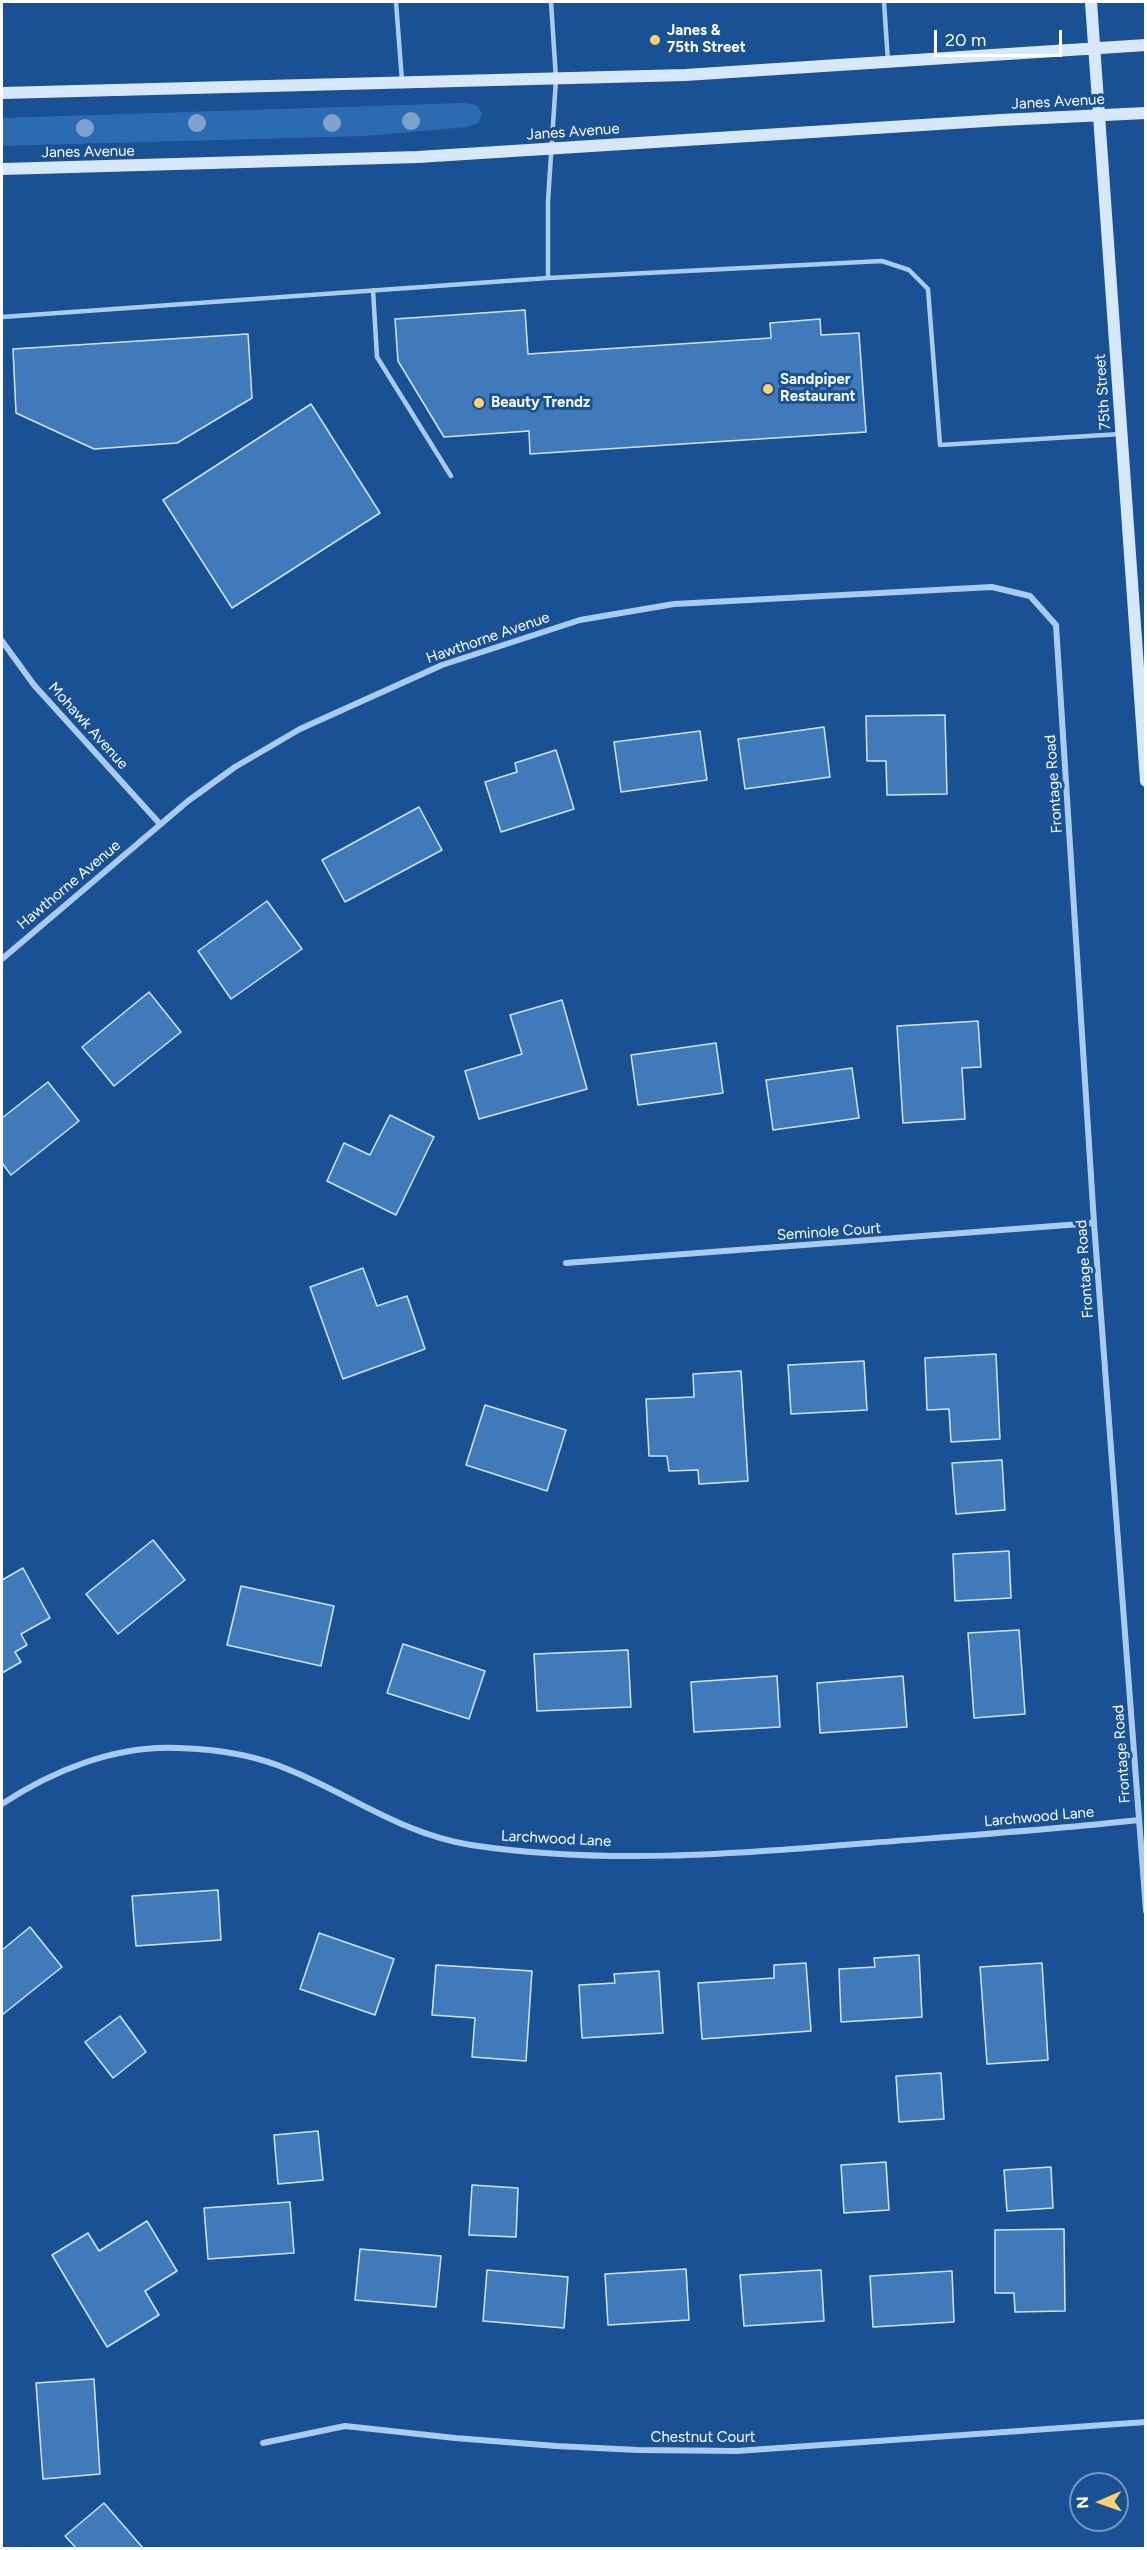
<!DOCTYPE html>
<style>
body{margin:0}
#map{position:relative;width:1147px;height:2550px;overflow:hidden;background:#195194;font-family:Figtree,sans-serif}
canvas{display:block}
.frame{position:absolute;inset:0;border:3px solid #fff;pointer-events:none}
.north{position:absolute;left:1069px;top:2472px;width:60px;height:60px;box-sizing:border-box;background:#195194;border:2px solid #7597bf;border-radius:50%;rotate:268deg;font-size:16px;font-weight:700;line-height:24px;text-align:center;color:#fff}
.north::after{content:'';display:block;margin:auto;width:21px;height:27px;background:#ffd169;clip-path:polygon(50% 0,100% 100%,50% 72%,0 100%)}
.scale{position:absolute;left:934px;top:30px;width:128px;height:27px;box-sizing:border-box;border:3px solid #fff;border-top:0;padding-left:8px;font-size:18px;line-height:21px;white-space:nowrap;color:#fff;-webkit-text-stroke:4px #195194;paint-order:stroke}
</style>
<div id="map">
<canvas width="1147" height="2550"></canvas>
<div class="frame"></div>
<div class="north">N</div>
<div class="scale">20 m</div>
</div>
<script>
const context = document.querySelector('canvas').getContext('2d');
context.lineJoin = 'round';
function fillPath(path, color) {
  context.fillStyle = color;
  context.fill(path, 'evenodd');
}
function trace(path, color, width, dash) {
  context.strokeStyle = color;
  context.lineWidth = width;
  context.lineCap = dash ? 'butt' : 'round';
  context.setLineDash(dash || []);
  context.stroke(path);
}
function drawText(font, color, halo, rows, align = 'center') {
  context.font = font + ' Figtree,sans-serif';
  context.lineWidth = 6;
  context.setLineDash([]);
  context.textBaseline = 'middle';
  context.strokeStyle = halo;
  context.fillStyle = color;
  for (const [text, x, y, turn = 0] of rows) {
    context.save();
    context.translate(x, y);
    context.rotate((+turn || 0) * Math.PI / 180);
    context.textAlign = isNaN(turn) ? turn : align;
    if (halo) context.strokeText(text, 0, 0);
    context.fillText(text, 0, 0);
    context.restore();
  }
}
fillPath(new Path2D(`
 M464,103L476,105L482,113L478,123L467,127L365,136L2,146V118Z`), '#2c6bb2');
const building = new Path2D(`
 M525,310L528,354L771,338L770,323L820,319L821,335L859,333L866,432L530,454L529,431L444,437L398,361L395,319Z
 M248,334L252,398L177,443L94,449L16,413L13,349Z
 M311,404L380,513L232,608L163,500Z
 M945,715L947,794L887,795L886,761H867L866,716Z
 M824,727L830,777L745,789L738,739Z
 M700,731L707,780L621,792L614,742Z
 M556,750L574,809L501,832L485,782L517,772L515,763Z
 M419,807L442,850L345,902L322,860Z
 M267,901L302,949L231,999L198,951Z
 M149,992L181,1032L114,1086L82,1047Z
 M562,1000L587,1089L479,1119L465,1071L522,1054L510,1015Z
 M978,1021L981,1067L962,1068L965,1119L903,1123L897,1026Z
 M716,1043L723,1093L638,1105L631,1055Z
 M852,1068L859,1118L773,1130L766,1080Z
 M48,1082L79,1121L11,1175L2,1163V1118Z
 M390,1115L434,1137L396,1215L327,1181L344,1143L370,1155Z
 M363,1268L377,1306L407,1296L425,1349L343,1379L310,1287Z
 M996,1354L1000,1439L951,1442L949,1409L927,1410L925,1358Z
 M864,1361L867,1410L791,1414L788,1365Z
 M741,1371L748,1481L699,1484L698,1470L669,1471L667,1456H649L646,1399L694,1397L693,1374Z
 M485,1405L566,1430L547,1491L466,1465Z
 M1002,1460L1005,1510L956,1514L952,1463Z
 M153,1540L185,1580L118,1634L86,1594Z
 M1009,1551L1011,1598L955,1601L953,1554Z
 M23,1568L50,1618L21,1634L27,1645L15,1652L21,1662L2,1673V1580Z
 M241,1586L334,1606L321,1666L227,1645Z
 M1019,1630L1025,1714L974,1718L968,1633Z
 M403,1644L485,1671L469,1719L387,1693Z
 M628,1650L631,1707L537,1711L534,1654Z
 M777,1676L780,1727L694,1732L691,1682Z
 M903,1676L907,1727L820,1733L817,1683Z
 M218,1890L221,1940L136,1946L132,1896Z
 M30,1927L62,1967L2,2015V1950Z
 M319,1933L394,1959L375,2015L300,1989Z
 M919,1955L922,2017L841,2022L839,1969L875,1967L874,1958Z
 M806,1963L811,2031L702,2039L698,1983L774,1978V1965Z
 M1042,1963L1048,2060L987,2064L980,1967Z
 M436,1965L532,1971L526,2061L472,2057L475,2018L432,2015Z
 M659,1971L663,2033L582,2038L579,1985L615,1983L614,1974Z
 M120,2016L146,2052L113,2078L85,2042Z
 M941,2073L944,2119L899,2122L896,2076Z
 M318,2131L323,2180L278,2184L274,2135Z
 M886,2162L889,2210L844,2213L841,2165Z
 M1051,2167L1053,2208L1007,2211L1004,2170Z
 M472,2185L518,2188L516,2237L469,2235Z
 M290,2202L294,2253L208,2259L204,2208Z
 M147,2221L177,2271L145,2291L159,2315L107,2347L52,2255L88,2233L99,2251Z
 M1064,2229L1065,2311L1015,2312L1014,2293H995V2230Z
 M360,2249L441,2256L436,2307L355,2300Z
 M686,2269L689,2320L608,2325L605,2274Z
 M487,2270L568,2277L564,2328L483,2321Z
 M821,2270L824,2321L744,2326L740,2275Z
 M952,2271L954,2322L873,2327L870,2276Z
 M94,2379L100,2474L43,2479L36,2383Z
 M104,2503L143,2548H76L65,2536Z`);
fillPath(building, '#417abb');
trace(building, '#d0e5fb', 1.5);
trace(new Path2D(`
 M396,2L402,81
 M884,2L888,62
 M548,278V201L556,79L551,2
 M373,290L377,357L451,476
 M2,317L548,278L882,261L909,270L928,289L940,445L1121,434`), '#aacbf0', 4.5);
trace(new Path2D(`
 M2,641L34,685L160,824
 M2,959L188,801L235,767L300,729L442,665L580,620L674,604L992,587L1030,596L1056,625L1094,1223L1146,1911
 M566,1263L1094,1223
 M2,1804C52,1771 115,1745 178,1748C217,1749 256,1755 292,1771C352,1796 405,1835 471,1845C602,1865 737,1854 869,1843C959,1836 1049,1830 1139,1820
 M263,2443L345,2426L455,2438L556,2446L638,2450L737,2451L1146,2422`), '#aacbf0', 6);
trace(new Path2D(`
 M1091,2L1146,781
 M2,93L685,75L1146,45
 M2,169L418,157L1001,120L1146,113`), '#d8e8fb', 12);
context.fillStyle = '#7ea2cd';
for (const [x, y] of [
 [411,121],
 [197,123],
 [332,123],
 [85,128]
]) {
  context.beginPath();
  context.arc(x, y, 9, 0, 2 * Math.PI);
  context.fill();
}
for (const [x, y, r, color] of [
 [655,40,6,"#ffd169"],
 [768,389,6,"#ffd169"],
 [479,403,6,"#ffd169"]
]) {
  const dot = new Path2D();
  dot.arc(x, y, r, 0, 2 * Math.PI);
  context.fillStyle = color;
  context.fill(dot);
  trace(dot, '#195194', 2);
}
drawText('bold 15px', '#fff', '#195194', [
 ["Janes &",667,31],
 ["75th Street",667,48],
 ["Sandpiper",780,380],
 ["Restaurant",780,397],
 ["Beauty Trendz",491,403]
], 'left');
drawText('15px', '#fff', '#195194', [
 ["Janes Avenue",1058,102,-3],
 ["Janes Avenue",573,132,-4],
 ["Janes Avenue",88,152,-1],
 ["75th Street",1103,392,-94],
 ["Hawthorne Avenue",488,638,-19],
 ["Mohawk Avenue",88,726,48],
 ["Frontage Road",1054,784,-94],
 ["Hawthorne Avenue",69,885,-40],
 ["Seminole Court",829,1232,-4],
 ["Frontage Road",1085,1269,-94],
 ["Frontage Road",1122,1754,-94],
 ["Larchwood Lane",1039,1817,-5],
 ["Larchwood Lane",556,1839,3],
 ["Chestnut Court",703,2438]
]);
</script>
